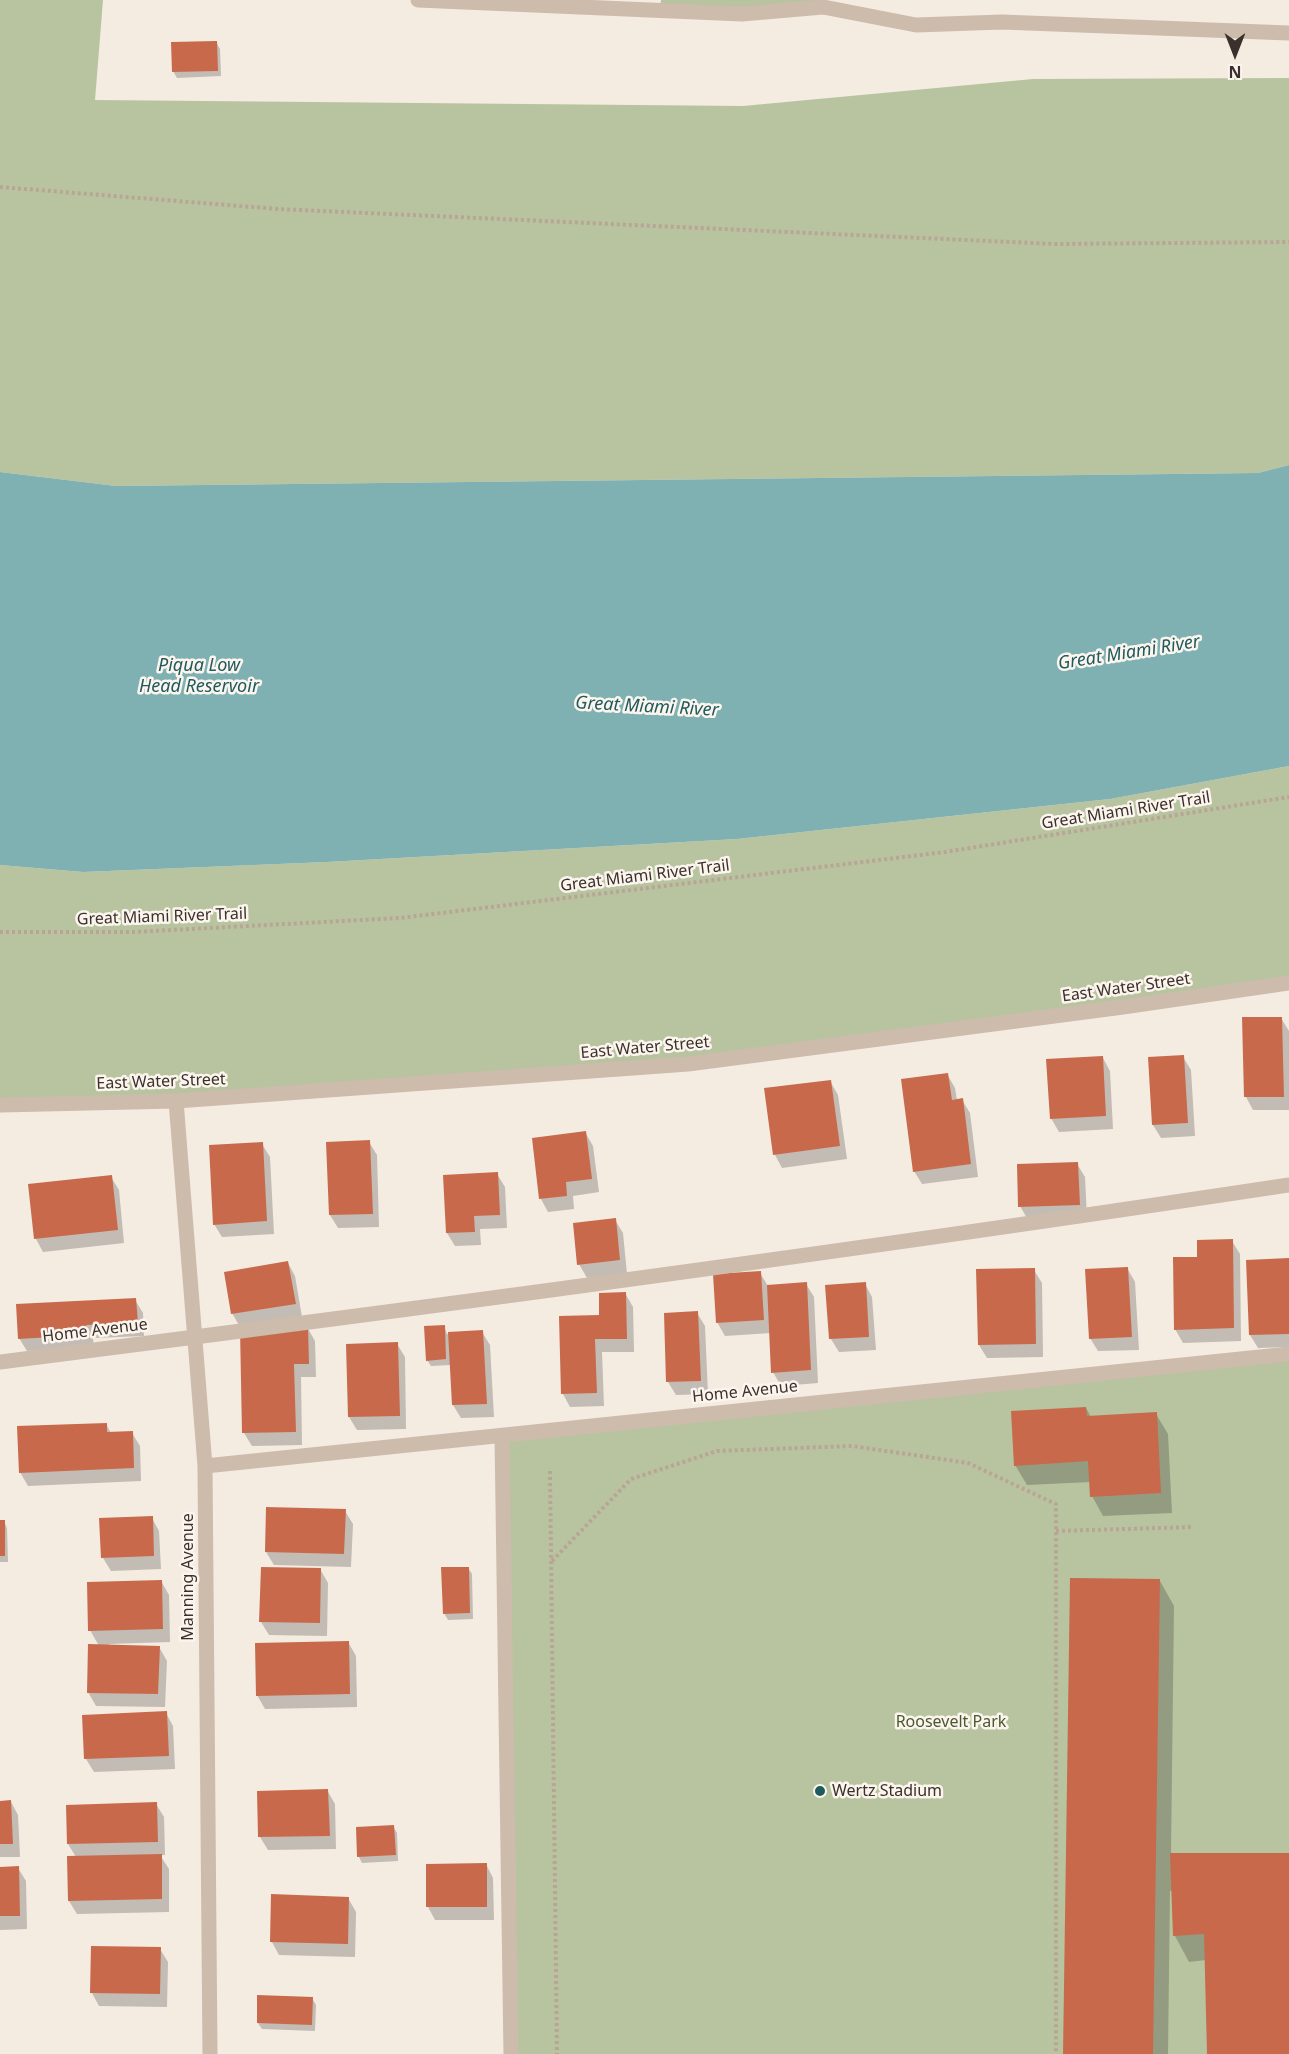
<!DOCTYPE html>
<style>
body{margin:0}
#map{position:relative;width:1289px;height:2054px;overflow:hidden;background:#f4ebe1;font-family:"Noto Sans",sans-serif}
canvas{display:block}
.north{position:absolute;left:1205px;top:24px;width:60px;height:60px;-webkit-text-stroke:4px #fbf5ee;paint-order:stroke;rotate:180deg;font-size:16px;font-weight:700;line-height:24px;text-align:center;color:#3b302b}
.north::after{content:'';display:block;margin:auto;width:21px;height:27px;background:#3b302b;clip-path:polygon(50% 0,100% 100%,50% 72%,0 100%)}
</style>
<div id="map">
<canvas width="1289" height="2054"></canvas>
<div class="north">N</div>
</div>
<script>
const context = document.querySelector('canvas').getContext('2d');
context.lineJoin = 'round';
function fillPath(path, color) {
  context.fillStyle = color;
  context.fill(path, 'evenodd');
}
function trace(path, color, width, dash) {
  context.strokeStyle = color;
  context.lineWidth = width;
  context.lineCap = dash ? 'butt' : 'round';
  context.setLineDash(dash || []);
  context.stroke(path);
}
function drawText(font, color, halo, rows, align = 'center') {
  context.font = font + ' "Noto Sans",sans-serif';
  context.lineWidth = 5;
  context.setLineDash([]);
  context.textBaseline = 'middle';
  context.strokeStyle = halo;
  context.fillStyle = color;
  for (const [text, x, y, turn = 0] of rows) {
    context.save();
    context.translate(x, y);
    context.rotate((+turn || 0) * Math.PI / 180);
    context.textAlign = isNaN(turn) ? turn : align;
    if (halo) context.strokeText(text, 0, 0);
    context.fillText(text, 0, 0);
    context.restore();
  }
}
fillPath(new Path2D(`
 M0,0H103L95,100L743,106L1033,79L1289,78V465L1258,473L116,486L0,472Z
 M661,0H823V7L660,11Z
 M1289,766V983L688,1064L0,1105V865L83,872L327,862L737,839L1110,799Z
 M1289,1354V2054H511L502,1436Z`), '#b8c4a0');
fillPath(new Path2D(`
 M1289,465V766L1110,799L737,839L327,862L83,872L0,865V472L116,486L1258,473Z`), '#7fb0b2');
fillPath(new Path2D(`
 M216,42L220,49L221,76L177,78L173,71Z
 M1281,1018L1289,1031V1110H1253L1246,1097Z
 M1183,1057L1191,1070L1195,1136L1161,1138L1153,1125Z
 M1103,1058L1110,1071L1113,1129L1059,1132L1051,1118Z
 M947,1074L955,1088L957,1100H962L970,1113L978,1177L922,1184L914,1171Z
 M830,1081L838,1095L847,1159L782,1168L775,1155Z
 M585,1132L593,1146L599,1192L573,1196L574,1209L548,1212L541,1199L533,1139Z
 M369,1142L377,1155L379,1227L338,1228L330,1215Z
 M262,1144L270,1157L274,1234L222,1237L214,1224Z
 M1077,1164L1085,1177L1087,1218L1028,1220L1020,1206Z
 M497,1174L505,1187L507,1228L480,1229L481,1245L455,1246L447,1233Z
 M111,1177L119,1190L124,1243L43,1252L36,1239Z
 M615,1220L623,1233L627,1274L587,1278L579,1264Z
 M1232,1241L1240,1254L1241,1341L1183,1343L1175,1329Z
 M1289,1259V1347L1258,1348L1250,1335L1247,1261Z
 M288,1263L295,1276L302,1317L240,1327L232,1313Z
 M1127,1268L1135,1282L1139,1350L1098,1351L1090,1338Z
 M978,1270H1034L1042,1283L1043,1357L987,1358L979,1345Z
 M760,1273L768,1286L806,1284L814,1297L818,1383L781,1386L773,1372L771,1333L725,1336L717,1322Z
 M865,1284L872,1297L876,1350L839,1352L831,1339Z
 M625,1293L633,1307L634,1352H602L604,1406L570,1407L563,1394L601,1316Z
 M135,1300L143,1313L144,1336L93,1338L94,1348L27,1351L19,1338Z
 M697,1313L705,1326L708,1394L676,1395L668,1382Z
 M444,1326L447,1334L482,1332L490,1345L494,1417L461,1418L453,1405L451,1365L431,1366L427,1360Z
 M307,1327L315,1341L316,1377H301L302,1445L252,1446L244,1433Z
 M397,1344L405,1357L406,1429L357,1430L349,1417Z
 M1086,1408L1091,1417L1156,1414L1168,1434L1172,1513L1103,1516L1092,1496L1091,1482L1027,1485L1015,1465Z
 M106,1424L111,1433H132L140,1446L141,1481L28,1486L20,1472Z
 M345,1511L353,1524L351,1567L274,1565L266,1552Z
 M152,1518L159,1531L161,1569L111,1571L103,1558L101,1520Z
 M0,1521H4L7,1528L8,1562H0Z
 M468,1568L472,1574L473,1619L448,1620L444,1613Z
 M320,1569L328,1583L327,1636L269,1635L261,1622Z
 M161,1581L169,1595L170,1642L109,1644V1646L159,1647L167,1661L165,1707L96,1706L88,1692L99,1646L90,1630Z
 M1160,1581L1174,1606L1171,1855H1289V2054H1209L1206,1960L1189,1962L1175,1936L1173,1891H1170L1168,2054H1065Z
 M348,1642L356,1656L357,1707L265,1709L257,1695Z
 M166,1713L173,1726L175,1769L94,1772L86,1759Z
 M327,1790L335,1804L336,1849L268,1850L260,1837L259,1792Z
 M0,1802H11L18,1815L20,1857H0Z
 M156,1804L164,1817L165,1855H160L169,1869V1912L77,1914L69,1901L76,1857L68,1844Z
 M393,1826L397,1833L398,1861L362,1863L359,1857Z
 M486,1864L493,1878L494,1920H435L428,1907Z
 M0,1868H18L26,1881L27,1929L0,1930Z
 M348,1898L356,1912L355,1957L279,1955L272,1942Z
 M160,1949L168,1962L167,2007L99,2006L92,1993Z
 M312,1998L316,2005L315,2031L262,2029L258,2023Z`), '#0003');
fillPath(new Path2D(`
 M217,41L218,71L172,72L171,42Z
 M1242,1017H1282L1284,1097H1244Z
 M1184,1055L1188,1123L1152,1125L1148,1057Z
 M1103,1056L1106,1116L1050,1119L1046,1059Z
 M948,1073L952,1100L963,1098L971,1164L913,1172L901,1079Z
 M831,1080L840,1146L773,1155L764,1088Z
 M586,1131L592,1179L566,1182L567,1196L539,1199L532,1138Z
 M370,1140L373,1214L329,1215L326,1142Z
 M263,1142L267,1221L213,1225L209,1145Z
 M1078,1162L1080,1205L1018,1207L1017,1164Z
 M498,1172L500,1215L474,1216L475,1232L446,1233L443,1175Z
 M112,1175L118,1230L34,1239L28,1184Z
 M616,1218L620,1260L577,1265L573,1223Z
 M1233,1239L1234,1328L1174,1330L1173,1257H1197V1240Z
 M1289,1258V1334L1249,1335L1246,1260Z
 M288,1261L296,1304L231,1314L224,1272Z
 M1128,1267L1132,1337L1089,1339L1085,1269Z
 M1035,1268L1036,1344L978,1345L976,1269Z
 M761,1271L764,1320L716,1323L713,1274Z
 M807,1282L811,1370L771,1373L767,1285Z
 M866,1282L869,1337L829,1339L825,1285Z
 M626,1292L627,1339H595L597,1393L561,1394L559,1316L599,1315V1293Z
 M136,1298L138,1323L86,1325L87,1335L18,1339L16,1304Z
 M698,1311L701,1381L666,1382L664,1313Z
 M445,1325L446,1359L426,1361L424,1326Z
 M308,1326L309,1364H294L296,1432L242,1433L240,1328Z
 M483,1330L487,1404L452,1405L448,1332Z
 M398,1342L400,1416L348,1417L346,1344Z
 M1086,1407L1087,1416L1157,1412L1161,1493L1090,1497L1088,1461L1014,1466L1011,1411Z
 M107,1423V1432L133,1431L134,1468L19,1473L17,1426Z
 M266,1507L346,1509L344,1554L265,1552Z
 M153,1516L154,1556L101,1558L99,1518Z
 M0,1520H5V1556H0Z
 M261,1567L321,1568L320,1623L259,1622Z
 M441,1567H469L470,1613L443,1614Z
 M1070,1578L1160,1579L1153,2054H1063Z
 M162,1580L163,1629L88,1631L87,1582Z
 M349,1641L350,1694L256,1696L255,1643Z
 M88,1644L160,1646L158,1694L87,1693Z
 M167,1711L169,1756L84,1759L82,1715Z
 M328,1789L330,1836L258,1837L257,1791Z
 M11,1800L13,1844H0V1801Z
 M157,1802L158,1842L67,1844L66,1805Z
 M394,1825L396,1855L357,1857L356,1827Z
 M1170,1853H1289V2054H1207L1204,1934L1173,1936Z
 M162,1854V1899L68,1901L67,1856Z
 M487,1863V1907H426V1864Z
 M19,1866L20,1916H0V1867Z
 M271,1894L349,1897L348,1944L270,1942Z
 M91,1946L161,1947L160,1994L90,1993Z
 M257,1995L313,1997L312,2025L257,2023Z`), '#c8694b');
trace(new Path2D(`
 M0,187L278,209L1055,244L1289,242
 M0,932H133L400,918L945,852L1289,797
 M550,1471L557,2054
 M1056,1531L1192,1527
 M552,1561L631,1479L717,1451L852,1446L968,1463L1056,1504V2054`), '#b9a596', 4, [3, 3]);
trace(new Path2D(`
 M418,0L742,14L823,7L916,25L1002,22L1289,33
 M195,1337C560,1290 925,1240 1289,1185
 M502,1436L511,2054`), '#cdbbac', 15);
trace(new Path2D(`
 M176,1101L205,1466L210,2054
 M0,1105L176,1101L688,1064L1123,1007L1289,983
 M0,1362L195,1337
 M205,1466L1289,1354`), '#cdbbac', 15);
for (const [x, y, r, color] of [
 [820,1791,6,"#1f5a5e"]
]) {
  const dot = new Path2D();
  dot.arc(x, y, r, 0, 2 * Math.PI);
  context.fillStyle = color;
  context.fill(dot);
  trace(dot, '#fbf5ee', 2);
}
drawText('16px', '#3b302b', '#fbf5ee', [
 ["Great Miami River Trail",1126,811,-9],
 ["Great Miami River Trail",645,876,-7],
 ["Great Miami River Trail",162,917,-2],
 ["East Water Street",1126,988,-8],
 ["East Water Street",645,1048,-5],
 ["East Water Street",161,1082,-2],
 ["Home Avenue",95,1331,-7],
 ["Home Avenue",745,1392,-6],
 ["Manning Avenue",188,1577,-90]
]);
drawText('16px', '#4a5a2e', '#fbf5ee', [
 ["Roosevelt Park",951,1722]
]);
drawText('16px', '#3b302b', '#fbf5ee', [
 ["Wertz Stadium",832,1791]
], 'left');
drawText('italic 18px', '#1f5a5e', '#fbf5ee', [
 ["Great Miami River",1129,653,-9],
 ["Piqua Low",199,666],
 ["Head Reservoir",199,687],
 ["Great Miami River",647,707,3]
]);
</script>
